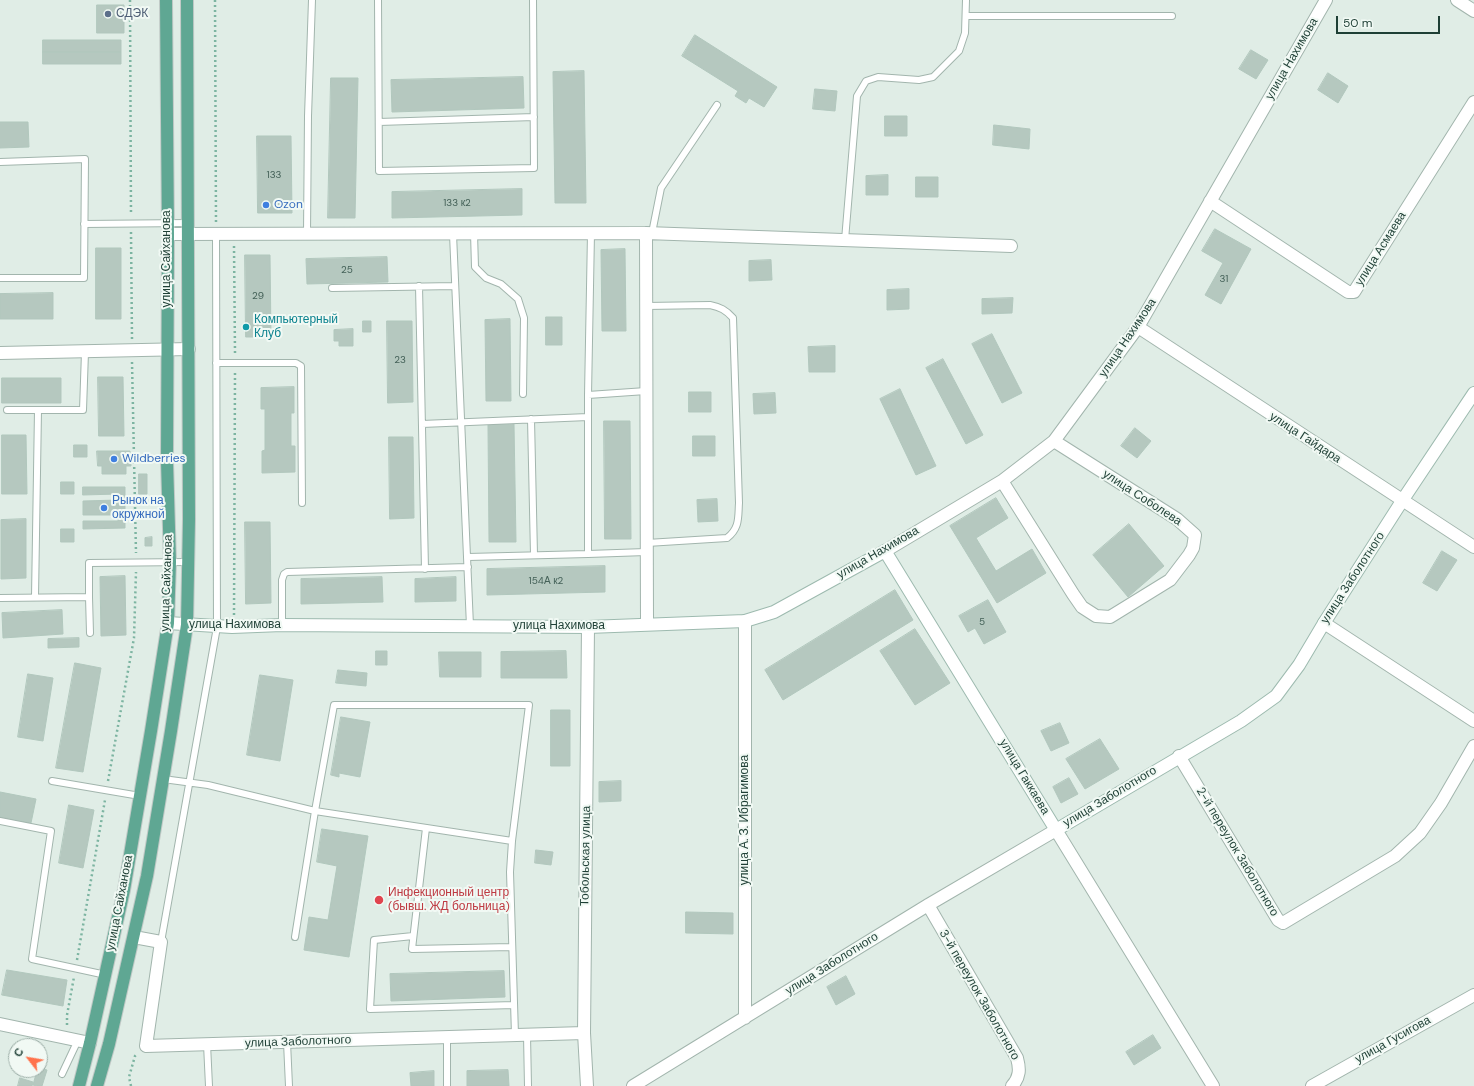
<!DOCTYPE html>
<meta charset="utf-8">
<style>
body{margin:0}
#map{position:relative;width:1474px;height:1086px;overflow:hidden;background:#e0ede6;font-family:"DM Sans",sans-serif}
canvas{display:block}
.north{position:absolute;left:8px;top:1038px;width:40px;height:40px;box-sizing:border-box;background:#f1f9f4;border:1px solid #9dafa8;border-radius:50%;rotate:301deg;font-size:11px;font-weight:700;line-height:16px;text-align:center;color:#1e3f35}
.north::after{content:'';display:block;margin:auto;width:14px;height:18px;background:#ff724b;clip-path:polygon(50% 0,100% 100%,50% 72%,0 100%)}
.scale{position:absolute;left:1336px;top:16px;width:104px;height:18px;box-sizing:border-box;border:2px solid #1e3f35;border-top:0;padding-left:5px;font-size:12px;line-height:14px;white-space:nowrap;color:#1e3f35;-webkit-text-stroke:3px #f1f9f4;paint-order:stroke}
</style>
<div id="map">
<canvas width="1474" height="1086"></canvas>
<div class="north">С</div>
<div class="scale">50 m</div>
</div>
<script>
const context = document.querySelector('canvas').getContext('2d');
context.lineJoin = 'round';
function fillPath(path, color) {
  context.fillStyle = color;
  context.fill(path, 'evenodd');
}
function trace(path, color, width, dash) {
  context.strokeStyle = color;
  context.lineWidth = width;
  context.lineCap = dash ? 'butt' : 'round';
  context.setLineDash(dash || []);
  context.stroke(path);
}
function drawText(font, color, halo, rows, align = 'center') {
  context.font = font + ' "DM Sans",sans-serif';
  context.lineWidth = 4;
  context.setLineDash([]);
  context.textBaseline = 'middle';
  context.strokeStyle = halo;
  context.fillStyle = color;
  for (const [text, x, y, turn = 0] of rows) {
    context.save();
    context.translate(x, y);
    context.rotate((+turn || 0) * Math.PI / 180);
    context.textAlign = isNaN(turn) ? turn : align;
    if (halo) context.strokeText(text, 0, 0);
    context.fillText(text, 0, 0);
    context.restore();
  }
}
const building = new Path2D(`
 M97,5H124V33H97Z
 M695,35L777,87L764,107L749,98L746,103L735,96L738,91L682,56Z
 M43,40H121V52H43Z
 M1251,50L1268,60L1256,79L1239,69Z
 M43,52H121V64H43Z
 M584,71L586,203H555L553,72Z
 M1328,73L1348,86L1338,103L1318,90Z
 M523,77L524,108L392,112L391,80Z
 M331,78H358L355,218H328Z
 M815,89L837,91L835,111L813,109Z
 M885,116H907V136H885Z
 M0,122H28L29,147L0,148Z
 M994,125L1030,129L1029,149L993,145Z
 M257,136H291L292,213H258Z
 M888,175V195H866V176Z
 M916,177H938V197H916Z
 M522,189V215L392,218V192Z
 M1215,229L1251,249L1221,304L1205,295L1223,263L1202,251Z
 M96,248H121V319H96Z
 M625,249L626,331H602L601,250Z
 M245,255H270L271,337H246Z
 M387,257L388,282L307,284L306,259Z
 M771,260L772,280L749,281V261Z
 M909,289V309L887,310V290Z
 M53,293V319H0V294Z
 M1013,298L1012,313L982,314V299Z
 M546,317H562V345H546Z
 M510,319L511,401H486L485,320Z
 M363,321H371V332H363Z
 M387,321H412L413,402L388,403Z
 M353,329V346H339V341H334V330Z
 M992,334L1022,393L1002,403L972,344Z
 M835,346V372H809L808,347Z
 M943,359L983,435L966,444L926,368Z
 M98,377H123L124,436H99Z
 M2,378H61V403H2Z
 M294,387V413H291V446H295V472L262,473V451L265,450V409H261V388Z
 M900,389L936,466L916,475L880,399Z
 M689,392H711V412H689Z
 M775,393L776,413L754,414L753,394Z
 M604,421H630L631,539H605Z
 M514,424L516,542H489L488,425Z
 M1135,428L1151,441L1137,458L1121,446Z
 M2,435H26L27,494H2Z
 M693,436H715V456H693Z
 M389,437H413L414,518L390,519Z
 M74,445H87V457H74Z
 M97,451H130L131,466H126V474H102V466H98Z
 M139,474H147V494H139Z
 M61,482H74V494H61Z
 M83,487H125V528L83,529V521H118V515H83V501L118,500V494L83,495Z
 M996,498L1008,518L976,538L996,571L1032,549L1046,573L997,603L950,526Z
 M717,499L718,521L698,522L697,500Z
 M26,519V578L1,579V520Z
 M245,522H270L271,603L246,604Z
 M1129,524L1164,566L1128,597L1093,555Z
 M61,529H74V542H61Z
 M152,537V546H145V538Z
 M1442,551L1457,560L1437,591L1423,583Z
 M605,566V592L487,595V569Z
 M125,576L126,635L101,636L100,577Z
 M382,577L383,602L301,604V579Z
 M456,577V601L415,602V579Z
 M895,590L913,620L783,700L765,670Z
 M988,600L1006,632L984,644L975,628L968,632L959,616Z
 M62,610L63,634L3,638L2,613Z
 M915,629L950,683L915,705L880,651Z
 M79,638V647L48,648V639Z
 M376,651H387V665H376Z
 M566,651L567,678H501V652Z
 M439,652H481V677H440Z
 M75,663L101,668L83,772L56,768Z
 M338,670L367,673L366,686L336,683Z
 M28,674L53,678L43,741L18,737Z
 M260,675L293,680L280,761L247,755Z
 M551,710H570V766H551Z
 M341,717L370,722L360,777L339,773V777L331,775Z
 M1060,723L1069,743L1051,751L1041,731Z
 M1100,739L1119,769L1085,789L1066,759Z
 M1069,778L1078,794L1061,803L1053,787Z
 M621,781V801L599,802V782Z
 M0,792L36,799L31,823L0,817Z
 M69,805L94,810L83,868L59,863Z
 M322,829L368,836L349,957L304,950L309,917L328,920L337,866L317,862Z
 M536,850L553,852L551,865L535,863Z
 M686,912L733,913V934L686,933Z
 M7,970L67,980L63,1006L2,995Z
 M504,971L505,997L391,1001L390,974Z
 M846,976L855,994L836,1005L827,987Z
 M1153,1035L1161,1048L1134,1065L1126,1052Z
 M40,1068L47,1070L42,1086H37L33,1085L37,1070H40Z
 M508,1070L509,1086H467V1071Z
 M434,1071V1086H411L410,1073Z
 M20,1078L33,1082L32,1086H18Z`);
fillPath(building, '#b5c8bf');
trace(building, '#b1c7bd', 1);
const lane = new Path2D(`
 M378,0L379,171L534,168L533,0
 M966,16H1172
 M379,122L534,117
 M0,162L85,159L84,278H0
 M84,224L188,223
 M474,233L475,267L486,278L501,284L518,299L524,318L523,394
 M591,233L588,395V554L646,552
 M652,233L661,188L717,105
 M307,234L308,116L312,0
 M453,234L470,626
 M845,240L857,96L866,81L878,77L919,80L933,77L959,51L965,33L966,0
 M419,286L425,569
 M332,288L455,286
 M646,306L710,305C720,307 726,310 733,318L739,503C738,517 740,528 727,538L647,543
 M216,363H296L301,366L302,503
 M588,395L646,391
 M7,410H83L85,352
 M531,419L534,555
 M422,424L588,417
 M468,557L588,554
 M35,597L38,410
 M89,597L90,633
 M0,598L89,597V563L188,562
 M282,625V580L284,574L287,572L468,567
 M163,779L208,785L315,811L512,841
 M52,781L140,796
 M0,821L51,831L32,959L106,975
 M426,828L412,949L512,947
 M413,936L374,940L370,1009L514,1005
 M295,937L315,811L334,705H529L512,841L510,872L515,1035
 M161,942L217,627L216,234
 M527,1035L528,1086
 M447,1037V1086
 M287,1042L289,1086
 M207,1044L209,1086
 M62,1074L78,1040`);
const street = new Path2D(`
 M1457,0L1474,11
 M1210,201L1348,292H1354L1474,102
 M646,233L647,624
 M168,234L646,233L1011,246
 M1138,327L1474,547
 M0,353L189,349
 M1002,481L1073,594L1082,607L1096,616L1110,617L1170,580L1189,555L1193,548L1195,535L1177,519L1054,441
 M885,551L1002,481L1054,441L1138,327L1326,0
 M745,621V1018
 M1324,623L1474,721
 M1179,756L1278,920L1283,923L1395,856L1420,833L1441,803L1474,746
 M928,905L1017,1058C1020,1069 1020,1077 1012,1086
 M134,937L161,942L146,1046L584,1033
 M0,1024L90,1043
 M587,1086L584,1033L588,627
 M633,1086L928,905L1056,830L1213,1086
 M1312,1086L1474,995`);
const secondary = new Path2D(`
 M168,623L232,627L282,625L588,627L745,621L774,612L885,551L1056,830L1241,721L1276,696L1299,665L1324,623L1402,501L1474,393`);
const primary = new Path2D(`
 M79,1086L90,1043L124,890L151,731L168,623L170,562L167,461L168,234L166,0
 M97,1086L109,1044L147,876L171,731L187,625L189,519L187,0`);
trace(lane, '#a2b5ad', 8);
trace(street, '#a2b5ad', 14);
trace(secondary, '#9dbaaf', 14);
trace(primary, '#c0c9c6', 14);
trace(new Path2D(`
 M130,0L131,215
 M215,0L216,222
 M131,232L132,339
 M234,246L235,353
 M132,362L136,553
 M234,615L235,372
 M108,781L134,638L136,572
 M77,960L105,800
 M67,1025V1015L74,977
 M131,1086L129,1077L135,1056L137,1054`), '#7cb4a1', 2.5, [2, 3]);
trace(lane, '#fff', 6);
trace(street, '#fff', 12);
trace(secondary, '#fff', 12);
trace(primary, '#5fa793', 12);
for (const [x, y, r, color] of [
 [108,14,4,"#5c6f8a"],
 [266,205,4,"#3f7fe0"],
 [246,327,4,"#0f9aa8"],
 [114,459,4,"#3f7fe0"],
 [104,508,4,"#3f7fe0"],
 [379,900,5,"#e0444e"]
]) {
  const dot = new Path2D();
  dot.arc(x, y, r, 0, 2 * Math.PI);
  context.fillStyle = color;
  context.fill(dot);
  trace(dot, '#f1f9f4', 1.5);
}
drawText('10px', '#446158', null, [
 ["133",274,175],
 ["133 к2",457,203],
 ["25",347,270],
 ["31",1224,279],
 ["29",258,296],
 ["23",400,360],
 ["154А к2",546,581],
 ["5",982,622]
]);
drawText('12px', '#4e5e75', '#f1f9f4', [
 ["СДЭК",116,14]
], 'left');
drawText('12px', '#1e3f35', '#f1f9f4', [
 ["улица Нахимова",1292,59,-60],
 ["улица Асмаева",1381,249,-58],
 ["улица Сайханова",167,259,-90],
 ["улица Нахимова",1128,338,-56],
 ["улица Гайдара",1305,438,33],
 ["улица Соболева",1142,498,33],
 ["улица Нахимова",878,553,-30],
 ["улица Заболотного",1353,578,-57],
 ["улица Сайханова",167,583,-88],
 ["улица Нахимова",235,625],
 ["улица Нахимова",559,626],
 ["улица Гаккаева",1024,777,59],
 ["улица Заболотного",1110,797,-31],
 ["улица А. З. Ибрагимова",745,820,-90],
 ["2-й переулок Заболотного",1237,852,59],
 ["Тобольская улица",586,856,-89],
 ["улица Сайханова",120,903,-79],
 ["улица Заболотного",832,964,-32],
 ["3-й переулок Заболотного",979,995,60],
 ["улица Гусигова",1393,1040,-29],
 ["улица Заболотного",298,1042,-2]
]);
drawText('12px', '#366cbe', '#f1f9f4', [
 ["Ozon",274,205],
 ["Wildberries",122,459],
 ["Рынок на",112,501],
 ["окружной",112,515]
], 'left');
drawText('12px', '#0d838f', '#f1f9f4', [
 ["Компьютерный",254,320],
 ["Клуб",254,334]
], 'left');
drawText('12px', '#be3a42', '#f1f9f4', [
 ["Инфекционный центр",388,893],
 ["(бывш. ЖД больница)",388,907]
], 'left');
</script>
